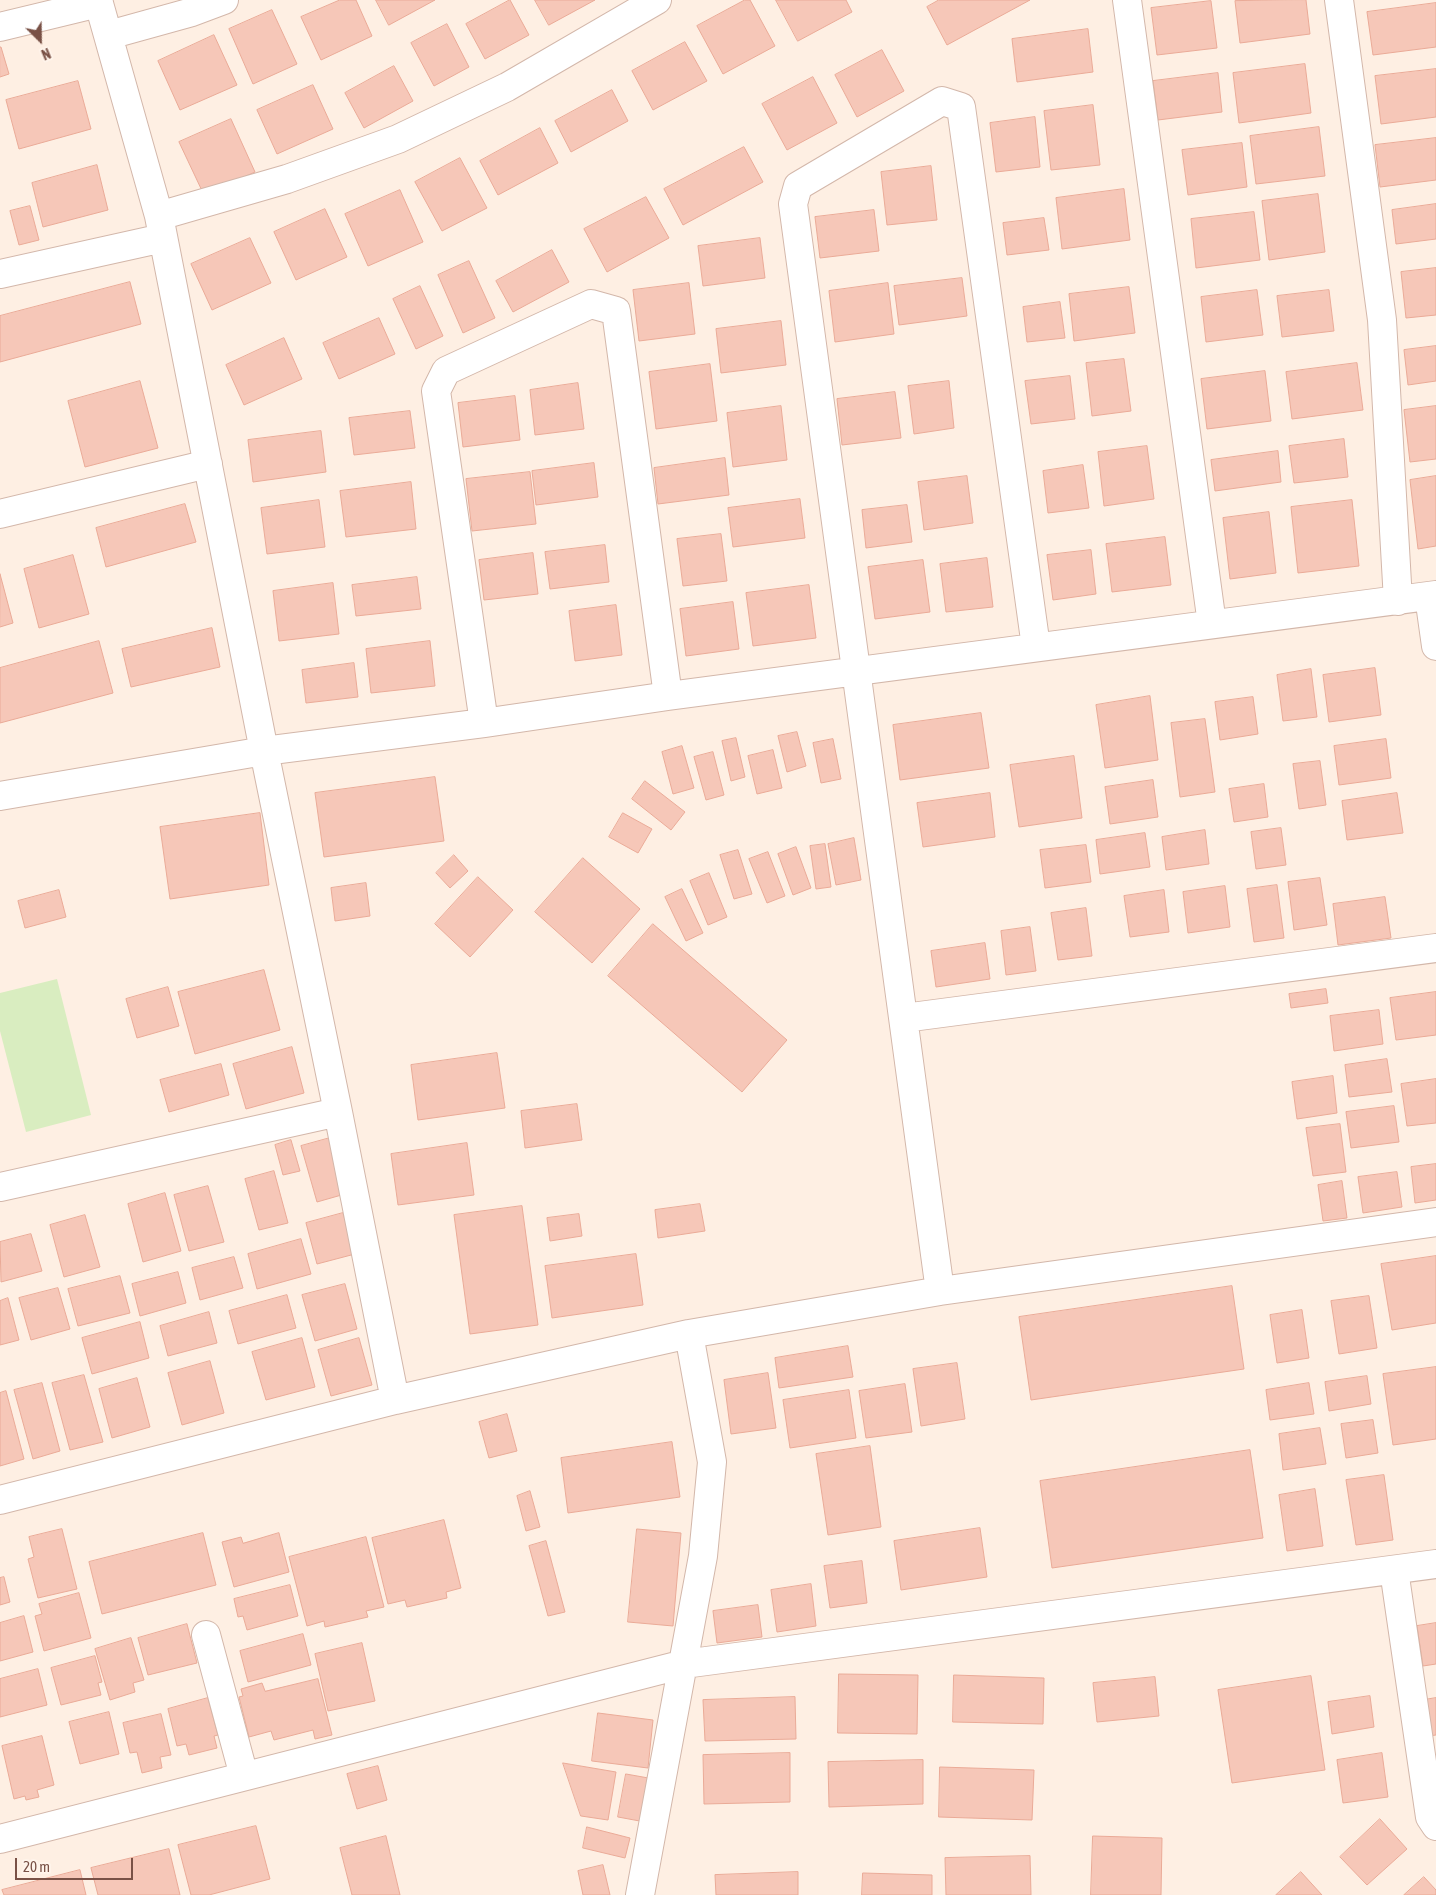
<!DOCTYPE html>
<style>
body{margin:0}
#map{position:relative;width:1436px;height:1895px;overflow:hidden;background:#feefe3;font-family:"Asap Condensed",sans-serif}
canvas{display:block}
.north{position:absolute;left:15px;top:15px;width:50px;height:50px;-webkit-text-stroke:4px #fff4eb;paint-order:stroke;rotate:157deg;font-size:14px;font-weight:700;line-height:20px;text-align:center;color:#795146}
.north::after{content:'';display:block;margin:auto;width:18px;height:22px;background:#795146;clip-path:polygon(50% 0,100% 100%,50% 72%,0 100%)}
.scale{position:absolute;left:15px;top:1858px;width:118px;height:22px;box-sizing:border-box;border:2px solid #795146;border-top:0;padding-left:6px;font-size:15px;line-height:18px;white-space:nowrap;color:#795146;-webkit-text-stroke:4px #fff4eb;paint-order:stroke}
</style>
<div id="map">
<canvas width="1436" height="1895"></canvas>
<div class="north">N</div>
<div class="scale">20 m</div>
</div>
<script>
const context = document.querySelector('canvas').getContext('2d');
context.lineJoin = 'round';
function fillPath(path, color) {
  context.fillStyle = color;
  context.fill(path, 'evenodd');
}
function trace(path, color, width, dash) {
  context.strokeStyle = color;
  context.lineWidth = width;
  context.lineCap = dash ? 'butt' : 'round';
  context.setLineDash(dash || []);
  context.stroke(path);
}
fillPath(new Path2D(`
 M57,979L91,1115L26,1132L0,1031V993Z`), '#d9edc0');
const building = new Path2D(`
 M340,0H356L372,36L321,60L301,17Z
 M376,0H435L389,25Z
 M510,0L529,35L485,59L466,24Z
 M535,0H595L549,25Z
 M745,0H750L775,46L723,74L697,26Z
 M776,0H846L852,12L798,41Z
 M939,0H1030L947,45L927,7Z
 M1306,0L1310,34L1240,43L1235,1Z
 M1211,1L1217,48L1157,55L1151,8Z
 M1436,3V47L1373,55L1367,12Z
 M272,10L297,64L253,84L229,29Z
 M447,24L469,67L434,86L411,43Z
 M1088,29L1093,72L1017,82L1012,39Z
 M214,35L237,85L180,110L158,61Z
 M685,42L707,81L653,110L632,71Z
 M0,47H1L9,74L0,77Z
 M882,50L904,91L857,117L835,75Z
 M1305,64L1311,113L1239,123L1233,73Z
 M394,66L413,101L364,128L345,93Z
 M1436,69V117L1381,124L1375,76Z
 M1218,73L1222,112L1158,120L1153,81Z
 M813,77L837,123L787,150L762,104Z
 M78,81L91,129L19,149L6,100Z
 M313,85L333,129L277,154L257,110Z
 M612,90L628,121L571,152L555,121Z
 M1093,105L1100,165L1051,170L1044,111Z
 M1035,117L1040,167L996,172L990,123Z
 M231,119L255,172L204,195L179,142Z
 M1319,127L1325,176L1256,184L1250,136Z
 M540,128L558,163L498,195L480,161Z
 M1436,138V180L1380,187L1375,145Z
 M1242,143L1247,187L1188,195L1182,150Z
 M744,147L763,182L683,225L664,189Z
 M460,158L487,208L442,231L415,182Z
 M97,165L108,210L43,227L32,183Z
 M931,166L937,220L887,225L881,172Z
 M1124,189L1130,240L1062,249L1056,198Z
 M400,190L423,242L368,266L345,214Z
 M1318,194L1325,252L1269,260L1262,201Z
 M646,197L669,238L607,272L584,229Z
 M1436,204V239L1396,244L1392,210Z
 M30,206L39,240L19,245L10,211Z
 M325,209L347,257L296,280L274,232Z
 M874,210L879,251L820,258L815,217Z
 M1254,212L1260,260L1196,268L1191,219Z
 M1044,218L1049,250L1007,255L1003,223Z
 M250,238L271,283L212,310L191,264Z
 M760,238L765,278L703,286L698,246Z
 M552,250L569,282L513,312L496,281Z
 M469,261L495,318L463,333L438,275Z
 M1436,268V315L1406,318L1401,272Z
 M962,278L967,316L899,325L894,286Z
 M130,282L141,324L0,362V316Z
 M689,283L695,334L639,341L633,290Z
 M888,283L894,334L835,342L829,291Z
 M420,286L443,336L416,349L393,299Z
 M1129,287L1135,333L1074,341L1069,294Z
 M1257,290L1263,335L1206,342L1201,297Z
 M1329,290L1334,331L1282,337L1277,296Z
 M1060,302L1065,338L1027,342L1023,307Z
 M379,318L395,354L339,379L323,343Z
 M781,321L786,365L721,373L716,329Z
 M284,338L302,379L244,405L226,365Z
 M1436,346V381L1408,385L1404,350Z
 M1124,359L1131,411L1092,416L1086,363Z
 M1357,363L1363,410L1292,419L1286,372Z
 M710,364L717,421L656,429L649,372Z
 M1265,371L1271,421L1207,429L1201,379Z
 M1070,376L1075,419L1031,424L1025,381Z
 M140,381L158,448L85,467L68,401Z
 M949,381L954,428L914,434L908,386Z
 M578,383L584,429L535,435L530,390Z
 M895,392L901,438L842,445L837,399Z
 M515,396L520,440L463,447L458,403Z
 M781,406L787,460L733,467L727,413Z
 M1436,406V459L1410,462L1404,410Z
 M410,411L415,448L354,455L349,418Z
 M321,431L326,472L253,482L248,440Z
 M1344,439L1348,477L1294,483L1289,446Z
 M1147,446L1154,499L1104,506L1098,452Z
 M1278,451L1281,482L1215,491L1211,460Z
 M725,458L729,495L658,504L654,468Z
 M594,463L598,497L536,505L532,471Z
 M1083,465L1089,508L1048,513L1043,471Z
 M530,472L536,524L472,531L466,479Z
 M967,476L973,523L924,530L918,482Z
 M1436,476V546L1418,549L1410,480Z
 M411,482L416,529L346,537L340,491Z
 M800,499L805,538L733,547L728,508Z
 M319,500L325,547L267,554L261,508Z
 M1352,500L1359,566L1298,573L1291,507Z
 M185,504L196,542L106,567L96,528Z
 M907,505L912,542L866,548L862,510Z
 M1269,512L1276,573L1230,579L1223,518Z
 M721,534L727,581L683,586L677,539Z
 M1165,537L1171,585L1112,592L1106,544Z
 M605,545L609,582L550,589L545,552Z
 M1091,550L1096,594L1053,600L1047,555Z
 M533,553L538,594L484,600L479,560Z
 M73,555L89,614L39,628L24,569Z
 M987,558L993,607L946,612L940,564Z
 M923,560L930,612L875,619L868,567Z
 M0,574L13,623L0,627Z
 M417,577L421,609L356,616L352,585Z
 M333,583L339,634L279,641L273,591Z
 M809,585L816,638L753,646L746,593Z
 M733,602L739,649L686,656L680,609Z
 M616,605L622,655L575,661L569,611Z
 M212,628L220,667L131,687L122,649Z
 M99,641L113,693L0,723V668Z
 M430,641L435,686L371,693L366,649Z
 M354,663L358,697L306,703L302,670Z
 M1375,668L1381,715L1329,722L1323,675Z
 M1311,669L1317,717L1283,721L1277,675Z
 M1150,696L1158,760L1105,768L1096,705Z
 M1253,697L1258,734L1220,740L1215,702Z
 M981,713L989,768L900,780L893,725Z
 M1205,719L1215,792L1180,797L1171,723Z
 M797,732L806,766L787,772L778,736Z
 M736,738L745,777L731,781L722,741Z
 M833,739L841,779L821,783L813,743Z
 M1386,739L1391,778L1339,785L1334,746Z
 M682,746L694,788L673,794L662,752Z
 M773,750L782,788L757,794L748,756Z
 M713,752L724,795L706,800L694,757Z
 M1074,756L1082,818L1019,827L1010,765Z
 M1320,761L1326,805L1299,809L1293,764Z
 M435,777L444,841L324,857L315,793Z
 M1153,780L1158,817L1110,824L1105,787Z
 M645,781L685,812L671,830L632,799Z
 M1264,784L1268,817L1234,822L1229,789Z
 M990,793L995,837L923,847L917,803Z
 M1397,793L1403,833L1347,840L1342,801Z
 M260,813L269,885L170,899L160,827Z
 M623,813L652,829L638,853L609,837Z
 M1281,828L1286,865L1256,869L1251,832Z
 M1205,830L1209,864L1166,870L1162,837Z
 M1145,833L1150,867L1100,874L1096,840Z
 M854,838L861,880L836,885L828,844Z
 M825,844L831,887L816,889L810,846Z
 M1086,845L1091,882L1045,888L1040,850Z
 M796,847L811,888L793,895L778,854Z
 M738,850L752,894L734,899L720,855Z
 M768,852L785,896L767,903L749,859Z
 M454,855L468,871L450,888L436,873Z
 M583,858L640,909L592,963L535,912Z
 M709,873L727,917L708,925L690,881Z
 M478,877L513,910L470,957L435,924Z
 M1320,878L1327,925L1294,930L1288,882Z
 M366,883L370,916L335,921L331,888Z
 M1277,885L1284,938L1254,942L1247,889Z
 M1225,886L1230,927L1188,933L1183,892Z
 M682,889L703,933L686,941L665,897Z
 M59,890L66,917L25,928L18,901Z
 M1164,890L1169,932L1130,937L1124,896Z
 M1385,897L1391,938L1338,945L1333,904Z
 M1086,908L1092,956L1058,960L1051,913Z
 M653,924L787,1040L742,1092L608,976Z
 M1030,927L1036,971L1006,975L1001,931Z
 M985,943L990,979L936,987L931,951Z
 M264,970L280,1030L195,1054L178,992Z
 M168,987L179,1026L137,1038L126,999Z
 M1326,989L1328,1003L1291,1008L1289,994Z
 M1436,992V1035L1396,1040L1390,998Z
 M1379,1010L1383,1044L1334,1051L1330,1016Z
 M292,1047L304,1093L246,1109L233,1064Z
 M497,1053L505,1108L418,1120L411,1065Z
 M1387,1059L1392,1092L1349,1097L1345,1065Z
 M221,1064L229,1095L169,1112L160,1080Z
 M1333,1076L1337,1113L1297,1119L1292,1082Z
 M1436,1079V1123L1407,1126L1401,1084Z
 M577,1104L582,1140L525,1148L521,1111Z
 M1394,1106L1399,1142L1351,1148L1346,1112Z
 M1340,1124L1346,1172L1313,1176L1306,1128Z
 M330,1138L345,1194L317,1202L301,1146Z
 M291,1140L300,1171L283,1175L275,1145Z
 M467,1143L474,1195L398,1205L391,1154Z
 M1436,1164V1200L1415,1203L1411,1167Z
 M274,1171L288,1223L259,1230L245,1179Z
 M1397,1172L1402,1207L1363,1213L1358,1177Z
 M1342,1181L1347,1218L1323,1221L1318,1185Z
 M208,1186L224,1242L189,1251L174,1195Z
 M165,1193L181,1251L143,1262L128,1204Z
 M700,1204L705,1231L658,1238L655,1210Z
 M522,1206L538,1325L470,1334L454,1215Z
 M343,1213L355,1254L317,1264L306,1223Z
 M579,1214L582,1236L550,1241L547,1218Z
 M85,1215L100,1267L64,1277L50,1225Z
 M31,1234L42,1271L1,1282L0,1242Z
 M301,1239L311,1274L257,1289L248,1254Z
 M636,1254L643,1305L552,1318L545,1266Z
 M1436,1256V1323L1392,1330L1381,1264Z
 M234,1257L243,1288L200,1300L192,1268Z
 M178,1272L186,1303L140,1316L132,1284Z
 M120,1276L130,1313L78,1326L68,1289Z
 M345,1284L357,1329L315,1341L302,1295Z
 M1232,1286L1244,1369L1031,1400L1019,1317Z
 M58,1288L70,1329L31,1340L19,1298Z
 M287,1295L296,1328L238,1344L229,1311Z
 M1369,1296L1377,1348L1339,1354L1331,1301Z
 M8,1298L19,1340L0,1345V1301Z
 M1302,1310L1309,1358L1277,1363L1270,1315Z
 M209,1312L217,1343L168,1356L160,1326Z
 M140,1322L149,1358L92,1374L82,1338Z
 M302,1338L315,1387L266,1400L252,1352Z
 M359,1338L372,1385L331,1396L318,1350Z
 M848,1346L853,1377L779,1388L775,1358Z
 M210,1361L224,1413L182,1425L168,1373Z
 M957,1363L965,1419L921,1426L913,1369Z
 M1436,1367V1439L1393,1445L1383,1374Z
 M768,1373L776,1428L731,1434L724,1380Z
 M84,1375L103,1442L70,1450L52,1383Z
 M1367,1376L1371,1404L1329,1411L1325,1382Z
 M137,1378L150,1427L112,1438L99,1389Z
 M42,1383L60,1451L33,1459L14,1390Z
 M1309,1383L1314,1414L1270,1420L1266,1390Z
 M905,1384L912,1432L866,1438L859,1391Z
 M849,1390L856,1438L790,1448L783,1400Z
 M6,1391L24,1459L0,1466V1393Z
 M507,1414L517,1451L489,1458L479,1422Z
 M1373,1420L1378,1453L1346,1458L1341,1424Z
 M1320,1428L1326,1464L1283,1470L1279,1434Z
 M672,1442L680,1497L568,1513L561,1458Z
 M870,1446L881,1527L828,1535L816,1454Z
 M1250,1450L1263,1538L1052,1568L1040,1481Z
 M1384,1475L1393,1540L1356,1545L1346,1480Z
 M1315,1489L1323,1546L1287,1551L1279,1495Z
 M530,1491L540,1527L526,1531L517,1496Z
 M444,1520L461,1588L446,1592L447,1598L407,1607L405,1600L388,1604L372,1538Z
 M980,1528L987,1577L901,1590L894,1541Z
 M62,1529L77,1589L38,1598L28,1559L34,1557L29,1537Z
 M637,1529L681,1533L673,1626L628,1622Z
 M203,1533L216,1585L102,1614L89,1562Z
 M279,1533L289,1572L234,1587L222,1542L241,1537L243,1543Z
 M366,1537L384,1607L366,1611L368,1617L325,1627L324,1621L307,1626L289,1557Z
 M546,1541L565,1612L548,1616L529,1546Z
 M862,1561L867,1603L830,1608L824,1566Z
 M4,1577L10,1602L0,1605V1578Z
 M811,1584L816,1626L777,1632L771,1590Z
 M290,1585L298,1616L247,1630L243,1616L238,1617L234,1599Z
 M79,1593L91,1638L44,1651L35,1616L42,1614L39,1604Z
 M758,1605L762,1637L717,1643L713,1611Z
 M24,1616L33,1652L0,1661V1623Z
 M1436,1623V1664L1423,1666L1417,1626Z
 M187,1624L197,1663L148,1675L138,1638Z
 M303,1634L311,1665L248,1682L240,1651Z
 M131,1638L144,1680L133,1683L135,1692L110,1700L95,1649Z
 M362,1643L375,1701L328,1711L315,1654Z
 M95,1656L102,1682L98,1683L101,1695L61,1705L51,1668Z
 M38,1669L47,1705L0,1717V1679Z
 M839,1674L918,1675L917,1734L838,1733Z
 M954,1675L1044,1678L1043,1724L953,1722Z
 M1311,1676L1325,1770L1232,1783L1218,1690Z
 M1155,1677L1159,1716L1097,1722L1093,1683Z
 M318,1679L332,1735L315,1739L313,1730L274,1740L271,1731L249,1737L239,1697L243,1696L241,1689L262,1683L265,1691Z
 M1370,1696L1374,1727L1332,1734L1328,1702Z
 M795,1697L796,1739L705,1741L703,1700Z
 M208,1698L218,1735L214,1736L217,1748L189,1755L186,1744L177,1746L168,1709Z
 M1436,1698V1735L1428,1736L1424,1700Z
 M109,1712L119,1754L80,1764L69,1722Z
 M598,1713L653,1720L648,1768L592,1761Z
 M161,1714L171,1755L160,1757L162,1768L142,1773L137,1752L130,1753L123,1723Z
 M42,1736L54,1785L37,1790L39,1797L26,1800L25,1796L14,1799L2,1746Z
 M790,1753V1802L704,1804L703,1755Z
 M1382,1753L1388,1797L1343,1803L1337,1760Z
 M923,1760V1804L829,1807L828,1762Z
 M563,1763L616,1772L608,1820L581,1816Z
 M378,1766L387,1800L357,1809L347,1774Z
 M940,1767L1034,1770L1032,1820L939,1817Z
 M626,1774L654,1779L645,1822L618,1817Z
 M1380,1819L1407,1849L1367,1885L1340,1857Z
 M256,1826L270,1879L209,1895H191L178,1845Z
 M587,1827L630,1838L625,1858L583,1848Z
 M386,1836L400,1895H352L340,1848Z
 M1093,1836L1162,1838L1161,1895H1091Z
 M169,1849L180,1895H98L91,1868Z
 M1030,1856L1031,1895H946L945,1858Z
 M603,1865L610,1895H583L578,1871Z
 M80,1870L86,1895H4L2,1890Z
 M798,1872V1895H716L715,1875Z
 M1301,1872L1322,1895H1276Z
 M863,1873L932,1875V1895H862Z
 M1424,1877L1436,1890V1895H1404Z`);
fillPath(building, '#f6c7b8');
trace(building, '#eaaa97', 1);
const minor = new Path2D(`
 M98,0L159,216L264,751L338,1112L395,1400
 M1127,0L1212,624
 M1339,0L1382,320L1398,601
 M0,27L99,3
 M109,35L192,12L224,0
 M159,216L287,179L398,139L507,87L657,0
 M0,274L163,238
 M0,514L208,464
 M1429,596L1436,646
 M484,723L436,391L446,371L591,304L616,311L668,696
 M0,796L264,751L484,723L668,696L1436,595
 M904,1018L1436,948
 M0,1187L338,1112
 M940,1291L793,204L798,186L942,101L961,107L1036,647
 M0,1500L395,1400L689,1334L940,1291L1436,1222
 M1394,1570L1430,1817L1436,1826
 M206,1635L244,1776
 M0,1839L684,1664L1436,1564
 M640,1895L703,1556L712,1462L689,1334`);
trace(minor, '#d3b7aa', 30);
trace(minor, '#fff', 28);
</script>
